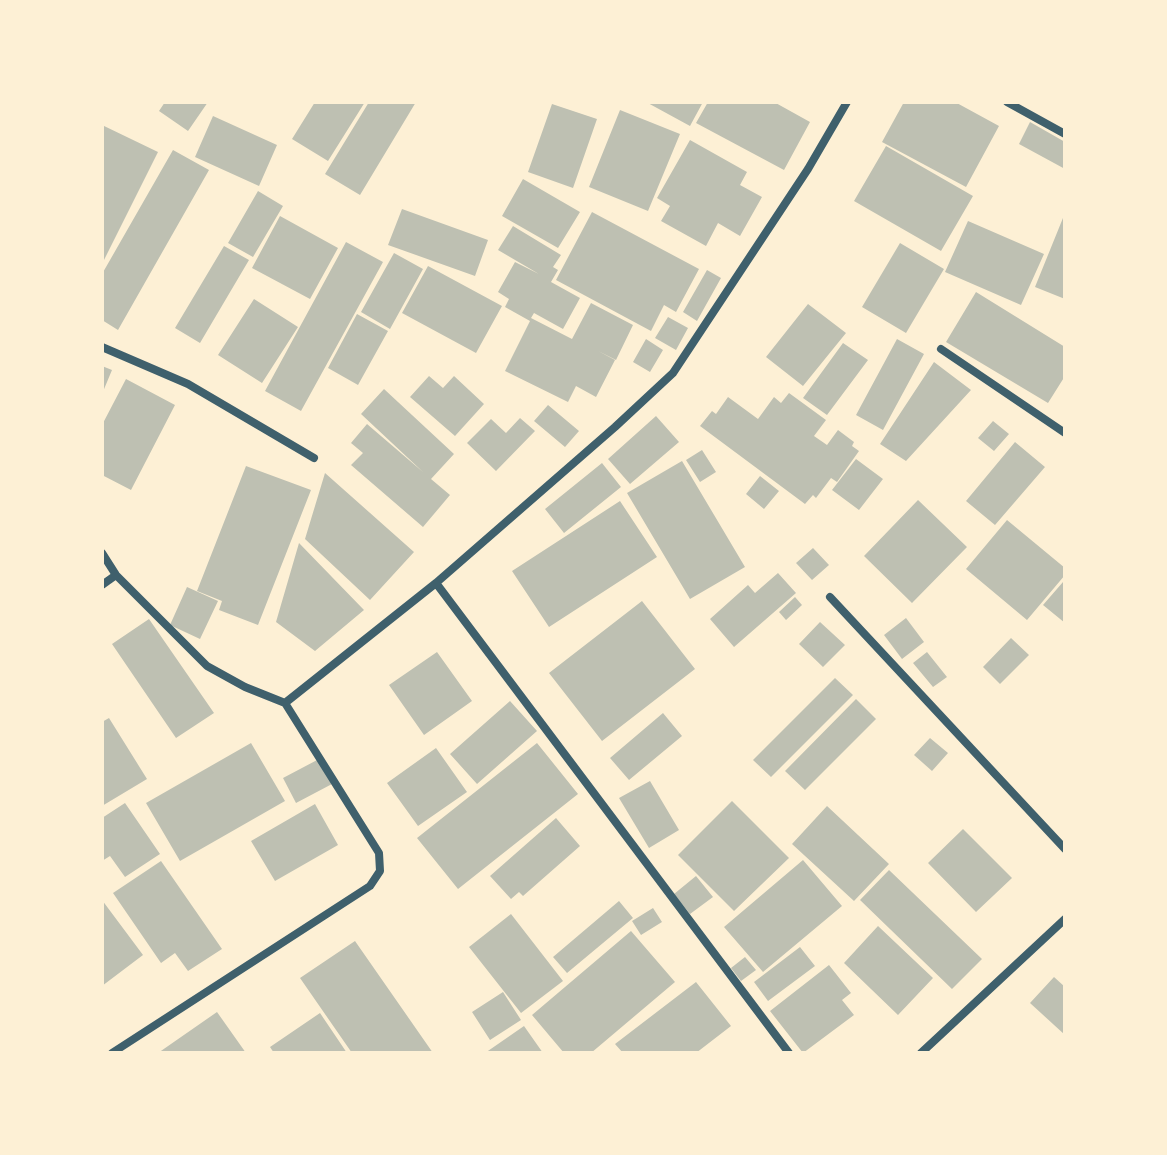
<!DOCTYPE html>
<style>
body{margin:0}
#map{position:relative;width:1167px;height:1155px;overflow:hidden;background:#fdf0d5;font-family:"DejaVu Sans",sans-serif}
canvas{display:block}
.frame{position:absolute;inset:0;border:104px solid #fdf0d5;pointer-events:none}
</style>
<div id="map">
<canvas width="1167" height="1155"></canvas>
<div class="frame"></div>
</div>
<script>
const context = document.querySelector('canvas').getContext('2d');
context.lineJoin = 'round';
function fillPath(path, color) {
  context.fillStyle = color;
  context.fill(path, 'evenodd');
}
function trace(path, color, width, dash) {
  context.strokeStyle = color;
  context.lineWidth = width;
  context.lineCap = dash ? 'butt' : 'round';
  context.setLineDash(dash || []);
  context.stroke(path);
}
fillPath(new Path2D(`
 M165,102H208L188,131L159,111Z
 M315,102H365L328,161L292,139Z
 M369,102H416L360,195L325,174Z
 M646,102H703L690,126Z
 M708,102H774L810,122L784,170L696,123Z
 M904,102H955L999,126L966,187L882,142Z
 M552,104L597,119L573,188L528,172Z
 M620,110L680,134L648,211L589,187Z
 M213,116L277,145L259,186L195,157Z
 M1030,122L1065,142V169L1019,144Z
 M102,125L158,152L102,264Z
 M690,140L747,172L740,185L762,197L740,236L718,223L706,246L661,221L670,206L657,198Z
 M886,146L973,196L941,251L854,201Z
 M173,150L209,170L118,330L102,320V274Z
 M523,179L580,212L558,248L502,216Z
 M258,191L283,206L253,257L228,243Z
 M402,209L488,240L475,276L388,245Z
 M592,212L699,269L676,312L664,305L651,331L556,280Z
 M1065,213V299L1035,287Z
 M280,216L338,248L310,299L252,268Z
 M968,221L1044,254L1021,305L945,272Z
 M513,226L561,255L553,267L558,270L551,282L580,298L563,329L534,313L531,318L572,339L591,303L633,325L616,360L598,351L615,360L596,397L576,386L568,402L505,371L530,321L505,307L509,299L498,292L515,262L539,274L498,250Z
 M346,242L383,262L301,411L265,391Z
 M900,243L944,269L906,333L862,307Z
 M224,246L249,260L200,343L175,328Z
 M394,253L423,269L390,329L361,312Z
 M428,266L502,306L476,353L402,313Z
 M707,270L721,278L697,321L683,312Z
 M976,292L1065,347V376L1048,403L946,342Z
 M254,299L298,327L262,383L218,355Z
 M808,304L846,333L803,386L766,357Z
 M357,314L388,331L358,385L328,368Z
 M668,317L688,328L676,350L655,338Z
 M646,339L663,350L650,372L633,362Z
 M897,339L924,354L883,430L856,415Z
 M843,343L868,360L827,415L803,398Z
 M934,362L971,390L906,461L880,444Z
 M102,366L112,370L102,394Z
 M429,376L443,388L454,376L484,404L455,436L410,397Z
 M126,379L175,405L131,490L102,475V425Z
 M384,389L454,454L431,479L450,495L423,527L351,465L363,453L351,443L367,424L423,472L361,414Z
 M789,393L826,420L814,436L827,445L838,430L854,442L852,446L859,451L837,482L831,478L816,498L813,495L805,504L700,426L712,411L716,414L728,397L758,419L774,397L781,403Z
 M548,405L579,431L565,447L534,421Z
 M656,416L679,442L630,484L608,459Z
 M520,418L535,431L496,471L467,443L491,419L506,433Z
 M993,421L1009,434L994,451L978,438Z
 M1015,442L1045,467L995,525L966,501Z
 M702,450L716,472L700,482L686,460Z
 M856,459L883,479L859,510L832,490Z
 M682,461L745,567L690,599L627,493Z
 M602,463L621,487L564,533L545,509Z
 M246,466L311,490L258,625L219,610L222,601L197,591Z
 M325,473L414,552L370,600L305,539Z
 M760,476L779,491L764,509L746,494Z
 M918,500L967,547L912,603L864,556Z
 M620,501L657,557L549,627L512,571Z
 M1007,520L1065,568V575L1027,620L966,569Z
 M299,543L364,610L315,651L276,622Z
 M813,548L829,565L812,580L796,563Z
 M778,573L796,593L734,647L710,619L748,585L755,593Z
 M1063,582L1065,584V623L1043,605Z
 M187,587L218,601L200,639L170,625Z
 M795,597L802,605L786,620L779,612Z
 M642,601L695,669L602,741L549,673Z
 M906,618L924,642L902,659L884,635Z
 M149,619L214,713L176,738L112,644Z
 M820,622L845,645L823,667L799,644Z
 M1011,638L1029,655L1000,684L983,667Z
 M437,652L472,701L424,735L389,685Z
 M927,652L947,677L933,687L913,663Z
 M835,678L853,695L771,777L753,760Z
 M856,699L876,719L805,790L785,771Z
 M510,701L537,731L477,784L450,754Z
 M663,713L682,736L629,780L610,758Z
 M109,718L147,779L102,806V722Z
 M930,738L948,753L932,771L914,755Z
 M251,743L285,801L180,861L146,803Z
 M537,743L578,794L458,889L417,838Z
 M436,748L467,792L418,826L387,783Z
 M319,759L332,784L296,803L283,778Z
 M650,781L679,830L649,848L619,798Z
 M732,801L789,858L734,911L678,855Z
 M125,803L160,854L125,877L110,856L102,861V818Z
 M315,804L338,845L275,881L251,841Z
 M827,806L889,864L854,901L792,844Z
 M556,818L580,846L523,896L519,892L511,899L490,876Z
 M963,829L1012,878L976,912L928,863Z
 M803,860L842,906L763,972L724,927Z
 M161,861L222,949L188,971L175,953L161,963L113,893Z
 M889,870L982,959L952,989L860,900Z
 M696,876L713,897L690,914L674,894Z
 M102,900L143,955L102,986Z
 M619,901L633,918L567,973L553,957Z
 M653,908L662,922L641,935L632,921Z
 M511,914L563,981L521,1013L469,947Z
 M878,926L933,978L898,1015L844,963Z
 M631,931L675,982L591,1053H564L532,1015Z
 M355,941L433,1053H352L300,978Z
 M800,947L815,966L768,1001L754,982Z
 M745,957L756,970L741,981L731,968Z
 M829,965L851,993L842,1000L854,1015L803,1053L770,1011Z
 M1054,977L1065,987V1035L1030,1003Z
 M696,982L731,1026L696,1053H623L615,1044Z
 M503,992L521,1020L490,1040L472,1012Z
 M217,1012L246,1053H158Z
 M320,1013L347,1053H274L270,1047Z
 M524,1026L543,1053H485Z`), '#bec0b2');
trace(new Path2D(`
 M1007,102L1065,134
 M102,347L188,384L314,458
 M941,349L1065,433
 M102,553L116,575L207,666L245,687L285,703L379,853L380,871L370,886L112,1053
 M436,583L789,1053
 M102,585L116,575
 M830,597L1065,849
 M285,703L436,583L615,427L673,373L808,169L847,102
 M921,1053L1065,919`), '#3f606c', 8);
</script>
